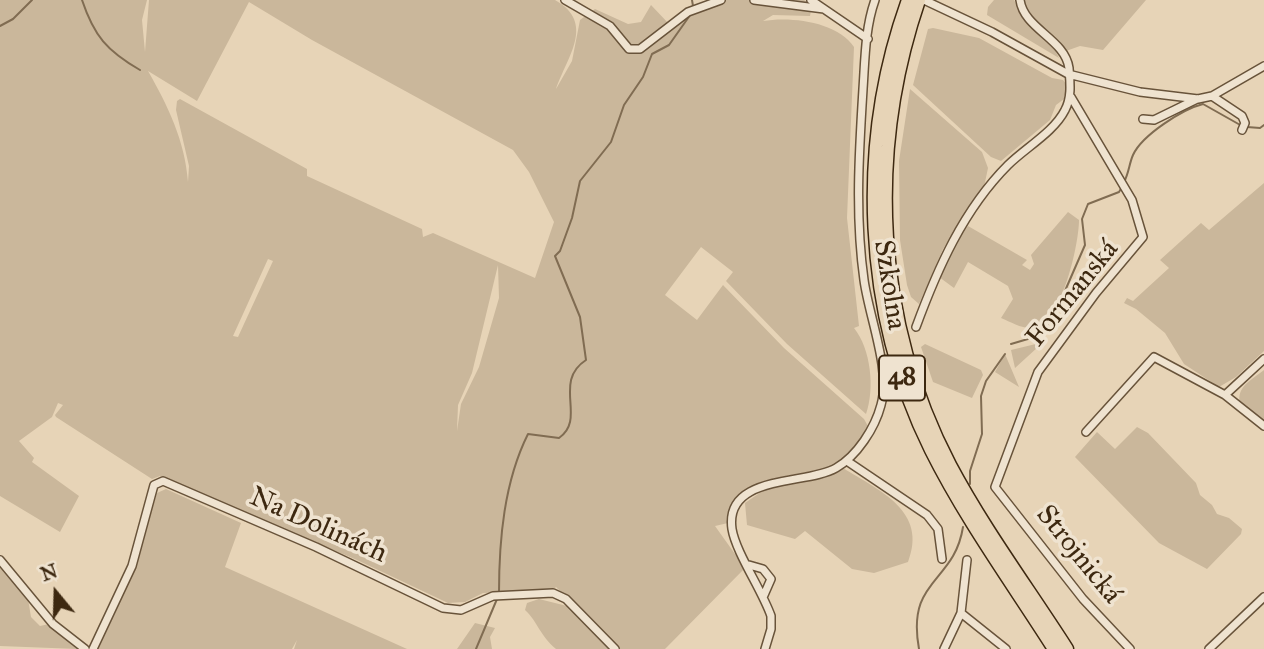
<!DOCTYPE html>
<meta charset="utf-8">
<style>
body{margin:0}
#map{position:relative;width:1264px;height:649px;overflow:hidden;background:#e7d4b7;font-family:"IM FELL Great Primer",serif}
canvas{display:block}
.north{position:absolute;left:21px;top:558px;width:70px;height:70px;-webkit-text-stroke:5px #efe3d0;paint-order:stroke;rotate:341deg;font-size:19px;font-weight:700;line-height:28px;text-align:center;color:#3d2810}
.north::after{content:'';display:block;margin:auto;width:24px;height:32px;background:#3d2810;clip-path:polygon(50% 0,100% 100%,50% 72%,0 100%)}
</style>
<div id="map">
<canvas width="1264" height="649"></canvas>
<div class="north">N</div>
</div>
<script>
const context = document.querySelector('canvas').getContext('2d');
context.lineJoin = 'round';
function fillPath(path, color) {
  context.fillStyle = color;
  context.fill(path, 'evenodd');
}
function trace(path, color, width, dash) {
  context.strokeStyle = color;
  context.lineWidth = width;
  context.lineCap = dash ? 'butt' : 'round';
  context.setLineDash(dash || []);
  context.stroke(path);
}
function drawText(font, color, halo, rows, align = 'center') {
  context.font = font + ' "IM FELL Great Primer",serif';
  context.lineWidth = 7;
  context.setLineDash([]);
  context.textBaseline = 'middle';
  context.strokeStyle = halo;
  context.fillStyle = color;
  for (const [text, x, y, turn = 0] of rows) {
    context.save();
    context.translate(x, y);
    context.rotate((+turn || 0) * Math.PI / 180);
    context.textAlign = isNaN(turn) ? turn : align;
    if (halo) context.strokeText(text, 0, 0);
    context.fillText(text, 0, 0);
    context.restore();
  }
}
fillPath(new Path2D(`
 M0,0H147L142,20L145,52L149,0H555C596,23 567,57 556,89L572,61L580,20L595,9L628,24L641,22L651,5L670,25L711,0H804L812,5L810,16L773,15L763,21C791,16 838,22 854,47L847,218L859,326L854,328C871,349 875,389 866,414L787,344L726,281L733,272L701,247L665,295L697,320L723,285L784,348L864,419L869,428C859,441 851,458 836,464C801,480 730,470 728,523L715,526L745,568L665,649H618L556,587L553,590L483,593L465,602L448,603L357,560L160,476L152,479L56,417L55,415L63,405L58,403L52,417L19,441L34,458L32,462L79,496L60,532L0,496ZM249,2L312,40L513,150L529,172L554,222L535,278L433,233L423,237L422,229L307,176V169L180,99L177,101L176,110L189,166L188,182C185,141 168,106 148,71L197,101ZM268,259L273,261L238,337L233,336ZM498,265L499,298L479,367L461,404L457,431L458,405L472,373Z
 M994,0H1014L1024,18L1055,50L1059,58L987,15L988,7Z
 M1024,0H1146L1103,50L1080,46L1066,51L1027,14Z
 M933,28L979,38L1052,78L1063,80L1067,85L1064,99L1056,105L1050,120L1001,161L991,157L913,85L928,29Z
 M910,89L982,152L988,168L984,187L943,249L919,304L911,297L907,285L900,240L899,161Z
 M1264,183V351L1236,377L1219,387L1184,364L1165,333L1136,309L1124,303L1127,298L1133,301L1169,268L1160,260L1201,223L1209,230Z
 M1068,212L1079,220C1079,244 1062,323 1033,328C1022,329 1011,322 1001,318L1013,299L1008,286L968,262L954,288L939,277L952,248L968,226L1027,260L1022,265L1030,270L1034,264L1031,255Z
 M1040,343L1038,347L1015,368L1011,350Z
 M925,344L981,370L983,375L972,398L933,382L921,347Z
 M1005,354L1019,387L995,372Z
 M1264,370V423L1240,404C1236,386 1252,380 1264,370Z
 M1137,427L1148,433L1196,483L1200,495L1212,505L1217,514L1229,518L1242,529L1241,534L1207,569L1159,543L1075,457L1097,432L1115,449Z
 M843,468C880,491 928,511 908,562L874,573L852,569L805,531L795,539L747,525L745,503L764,490Z
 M166,489L241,523L225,567L407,649H294L297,640L292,649H96L132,572L157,493Z
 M0,564L28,599L31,617L40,626L49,624L78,649L0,646Z
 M539,599L567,606L611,649H556C540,636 538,622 525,610L527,603Z
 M475,623L495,628L490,637L492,649H457Z`), '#cab79b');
trace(new Path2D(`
 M82,0C94,36 107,51 140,70
 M692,0L693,6
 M0,26L13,19L32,0
 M1247,127L1260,128L1264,125
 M1124,182C1129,173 1129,164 1133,155C1142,135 1183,109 1203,104L1242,126
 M1011,344L1038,336L1054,316L1085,245L1082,219L1088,204L1119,192L1122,187
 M970,484V471L982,434L981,396L986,381L1005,354
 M499,593C499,540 504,482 528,434L559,438C587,419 552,382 586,360L580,317L555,256L560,251L572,218L580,181L611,142L624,105L643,77L652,54L669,45L693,11
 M476,649L497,599
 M919,649C906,578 954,584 963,527`), '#806c52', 2);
const minor = new Path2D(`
 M565,0L610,26L629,49H640L688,12L721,0
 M754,0L824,9
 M811,0L868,39
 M924,0L992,32L1068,74L1140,92L1198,99L1212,96L1264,66
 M1212,96L1242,116L1245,123L1242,130
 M1071,97L1132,200L1143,237L1096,293L1038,372L995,487L1083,599L1130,649
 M1143,119L1154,120L1197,99
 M916,327C937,270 963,210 1008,165C1025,148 1054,132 1065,110C1072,97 1070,82 1069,68C1065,39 1024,29 1020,0
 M1225,395L1264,359
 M1086,432L1154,357L1225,395L1264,426
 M847,461L927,515L938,529L942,559
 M0,560L53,624L85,649
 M749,565L763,569L771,579L764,595
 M961,613L1006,649
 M93,649L132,566L154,485L163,481L316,547L443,608L461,610L493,596L553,593L566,599L615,649
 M765,649L771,629V616C762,590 736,553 732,529C724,474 807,485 836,468C857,456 875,428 881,405C891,370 869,317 864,280C855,216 859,153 863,89C865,60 865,28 875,0
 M944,649L961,613L967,560
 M1209,649L1264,597`);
const trunk = new Path2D(`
 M908,0C856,144 863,313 931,450C966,520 1012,583 1054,649
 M919,0C867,153 875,321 950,465C984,529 1028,588 1067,649`);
trace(minor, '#68533a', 10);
trace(trunk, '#3d2810', 15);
trace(minor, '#efe3d0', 7);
trace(trunk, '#e7d4b7', 12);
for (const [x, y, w] of [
 [902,378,46]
]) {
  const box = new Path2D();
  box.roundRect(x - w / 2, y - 22.5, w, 45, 5);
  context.fillStyle = '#efe3d0';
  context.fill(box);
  trace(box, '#3d2810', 2);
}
drawText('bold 26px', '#3d2810', null, [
 ["48",902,378]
]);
drawText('28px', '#3d2810', '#efe3d0', [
 ["Szkolna",889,285,81],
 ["Formanská",1073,294,-51],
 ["Na Dolinách",318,526,24],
 ["Strojnická",1078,555,51]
]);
</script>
